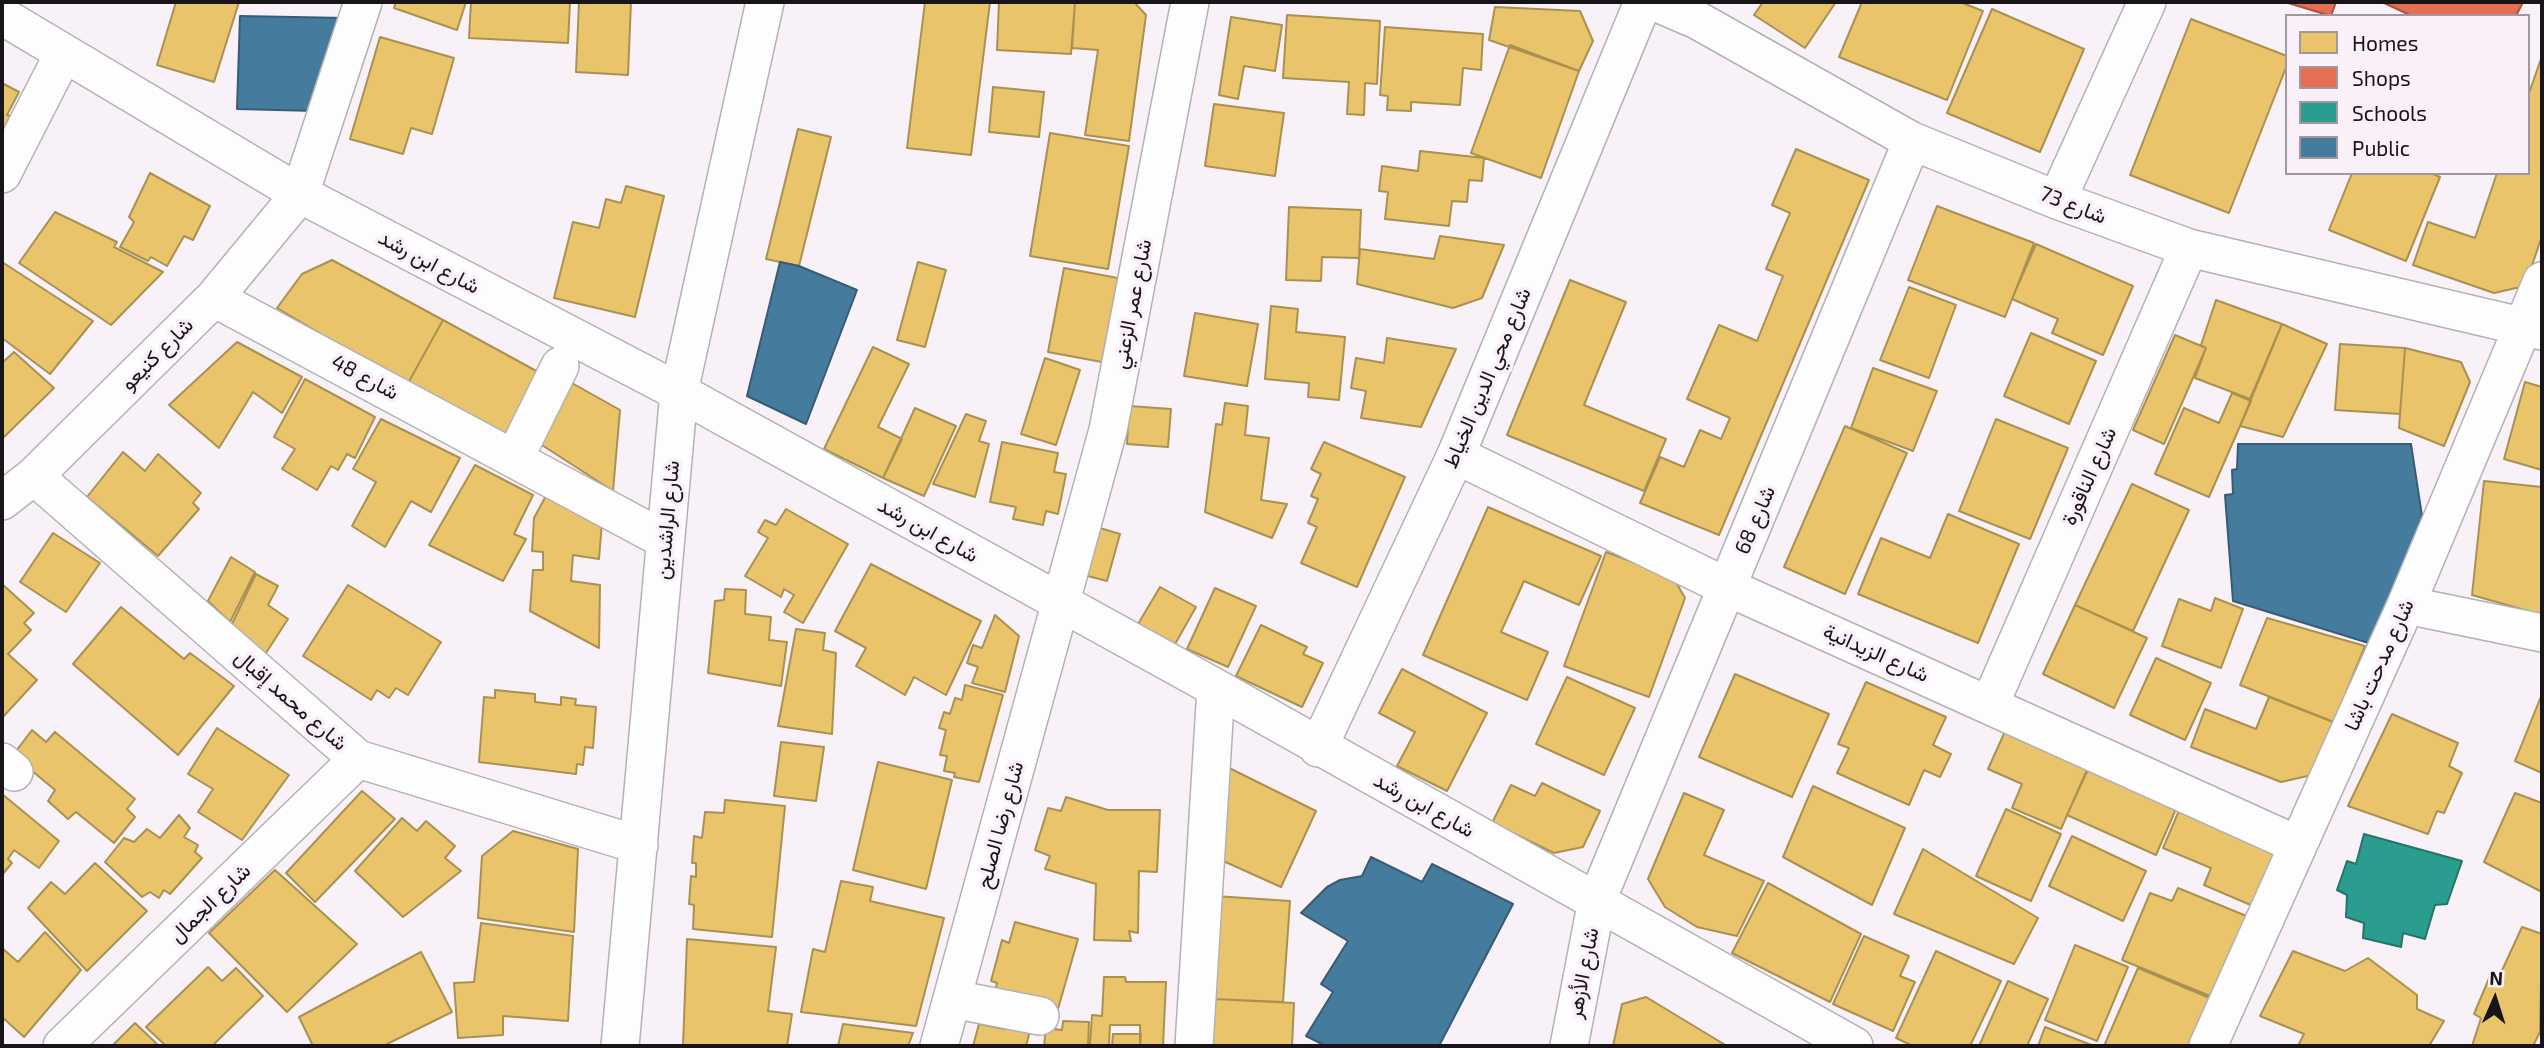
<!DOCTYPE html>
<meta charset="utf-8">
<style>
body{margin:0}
#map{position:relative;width:2544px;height:1048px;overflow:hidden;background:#f8f2f8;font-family:"Exo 2",sans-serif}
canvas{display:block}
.frame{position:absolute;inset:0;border:4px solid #181518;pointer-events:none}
.legend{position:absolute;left:2285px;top:14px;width:245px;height:161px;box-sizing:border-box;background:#faf0fa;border:2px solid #a098a0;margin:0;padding:9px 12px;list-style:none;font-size:21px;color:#181518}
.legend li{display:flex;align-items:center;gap:14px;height:35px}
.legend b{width:35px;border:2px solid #a098a0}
.north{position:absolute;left:2460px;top:964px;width:70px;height:70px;-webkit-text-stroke:5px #faf0fa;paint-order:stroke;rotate:3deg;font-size:19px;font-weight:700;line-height:28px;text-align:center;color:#181518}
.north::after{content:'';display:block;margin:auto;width:24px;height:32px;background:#181518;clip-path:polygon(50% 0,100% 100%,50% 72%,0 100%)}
</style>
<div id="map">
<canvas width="2544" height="1048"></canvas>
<div class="frame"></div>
<ul class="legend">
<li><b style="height:19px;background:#e9c46a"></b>Homes</li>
<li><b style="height:19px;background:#e76f51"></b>Shops</li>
<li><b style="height:19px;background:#2a9d8f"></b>Schools</li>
<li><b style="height:19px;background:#457b9d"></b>Public</li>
</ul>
<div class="north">N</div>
</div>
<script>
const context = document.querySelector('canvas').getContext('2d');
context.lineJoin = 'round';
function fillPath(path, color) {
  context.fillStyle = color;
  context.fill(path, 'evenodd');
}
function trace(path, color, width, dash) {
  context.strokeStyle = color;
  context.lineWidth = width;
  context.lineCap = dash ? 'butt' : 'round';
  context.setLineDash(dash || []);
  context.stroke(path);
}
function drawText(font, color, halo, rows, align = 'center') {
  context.font = font + ' "Exo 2",Vazirmatn,sans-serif';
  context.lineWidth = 7;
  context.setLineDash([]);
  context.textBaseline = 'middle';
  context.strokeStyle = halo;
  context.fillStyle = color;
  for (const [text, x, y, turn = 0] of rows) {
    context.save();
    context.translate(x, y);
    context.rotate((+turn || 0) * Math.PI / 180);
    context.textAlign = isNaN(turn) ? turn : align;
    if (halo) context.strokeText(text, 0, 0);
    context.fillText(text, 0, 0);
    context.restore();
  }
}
const homes = new Path2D(`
 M176,2H239L214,82L157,65Z
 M396,2H466L457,30L394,8Z
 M471,2H570L568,43L469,38Z
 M579,2H631L628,75L576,72Z
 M925,2H990L971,155L907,148Z
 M999,2H1075L1071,54L997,50Z
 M1075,2H1134L1146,15L1129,141L1085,135L1098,50L1072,48Z
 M1763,2H1836L1805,48L1754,15Z
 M1862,2H1960L1983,11L1947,100L1839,57Z
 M1495,7L1580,11L1593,41L1579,71L1489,40Z
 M1992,9L2084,49L2040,152L1947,113Z
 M1287,15L1380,21L1377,84L1365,83L1364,115L1347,114L1349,82L1283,78Z
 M1231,17L1282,25L1275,71L1244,66L1238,99L1219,95Z
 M2191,19L2287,56V65L2229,213L2130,175Z
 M1385,27L1483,34L1481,70L1463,68L1460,105L1411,102V111L1387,110L1388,96L1380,95Z
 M380,37L454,58L432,134L411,128L403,154L350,139Z
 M1510,45L1579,71L1541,178L1471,153Z
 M2542,56V236L2525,286L2494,293L2413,265L2428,222L2475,238L2497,173H2528V96Z
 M2,83L19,92L7,115L13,117L2,136Z
 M993,87L1044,92L1039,137L989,132Z
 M1214,104L1284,113L1275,176L1205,166Z
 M798,129L831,137L799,266L766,259Z
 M1050,133L1129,146L1108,269L1030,256Z
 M1796,149L1869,180L1719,535L1640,503L1660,457L1684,467L1700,430L1721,439L1730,418L1687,399L1719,325L1757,341L1783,276L1766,269L1790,213L1772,205Z
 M1420,151L1484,158L1482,181L1469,180L1467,202L1452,201L1449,226L1385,219L1388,192L1379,191L1382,166L1418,171Z
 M150,173L210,206L193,240L184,236L167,266L151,257L148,261L120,247L134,222L129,217Z
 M2352,173H2430L2440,177L2406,261L2329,230Z
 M626,186L664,196L635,317L554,298L573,222L599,228L606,199L621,203Z
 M1937,206L2034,243L2005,317L1908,280Z
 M1289,207L1361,210L1359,258L1322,257L1321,281L1286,280Z
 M55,212L117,242L114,247L163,272L111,325L19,263Z
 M1440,236L1504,245L1482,298L1453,308L1357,284L1360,249L1434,259Z
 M2036,244L2133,286L2103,355L2052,333L2058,319L2012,299Z
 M332,260L443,320L407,385L277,308L302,274Z
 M2,262L93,321L50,374L2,338Z
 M918,262L946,270L925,347L897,340Z
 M1064,268L1118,278L1102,362L1048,352Z
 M1570,280L1626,302L1584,405L1666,439L1644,491L1507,435Z
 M1909,287L1956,305L1929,378L1880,360Z
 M2216,300L2282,324L2250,399L2195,378L2206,348L2201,345Z
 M1271,306L1298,309L1296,332L1345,337L1339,400L1308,397L1309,383L1265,379Z
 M1195,313L1258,324L1247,386L1184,376Z
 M443,320L551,379L515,443L407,385Z
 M2282,324L2327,344L2283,437L2240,426Z
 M2031,333L2096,361L2069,424L2004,396Z
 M2175,335L2206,348L2164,444L2133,430Z
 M1387,338L1456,349L1421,427L1361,418L1366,391L1351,388L1356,358L1384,363Z
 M237,342L302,377L282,413L253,392L219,448L169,405Z
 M2340,344L2405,348L2400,414L2335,410Z
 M873,347L909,364L878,427L902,439L883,478L824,449Z
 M2405,348L2461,362L2470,382L2444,446L2399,428Z
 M14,352L54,388L2,439V363Z
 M1045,358L1080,370L1056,445L1021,434Z
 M1873,368L1937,391L1913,451L1851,428Z
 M563,378L620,410L613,491L531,438Z
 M305,379L375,417L355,458L347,454L338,470L331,466L317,490L282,469L295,449L274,437Z
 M2525,382L2542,387V470L2504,459Z
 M2232,393L2251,401L2209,497L2155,474L2184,408L2219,423Z
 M1225,403L1248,406L1245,435L1269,438L1261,500L1287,504L1272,538L1205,512L1216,424L1222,425Z
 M1129,406L1171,409L1168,447L1127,444Z
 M915,408L956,426L924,496L883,478Z
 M966,414L986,421L979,441L989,444L975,497L933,484Z
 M381,419L460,458L431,512L411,501L385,547L352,526L376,482L353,469Z
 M1996,419L2068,448L2030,539L1959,511Z
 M1845,426L1907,453L1845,594L1784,567Z
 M1002,442L1058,453L1054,472L1066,474L1058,514L1046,511L1043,525L1013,519L1016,507L990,502Z
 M1324,442L1405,477L1357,587L1301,563L1317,527L1308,523L1318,499L1311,496L1321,474L1311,469Z
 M123,452L145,471L158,454L201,493L193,503L199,509L158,556L87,497Z
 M475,465L533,495L514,534L526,539L503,581L429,545Z
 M2484,481L2542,487V615L2472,595Z
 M2132,484L2189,510L2133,631L2075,605Z
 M548,492L602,522L599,559L573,555L571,581L600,585L599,648L530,611L533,570H543V552L532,551L534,518Z
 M1488,507L1601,556L1579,605L1524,581L1501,632L1548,652L1527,700L1423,655Z
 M786,509L848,544L803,623L784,612L794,595L784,589L781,597L745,576L768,538L758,532L765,520L776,525Z
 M1948,514L2019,544L1978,643L1858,594L1881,538L1930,558Z
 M1093,526L1120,534L1107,581L1080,574Z
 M53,533L100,563L66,612L20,582Z
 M1606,552L1673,577L1685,598L1649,697L1564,666Z
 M231,557L255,572L230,622L208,601Z
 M871,564L981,621L946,695L914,677L905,695L856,666L866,648L835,631Z
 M256,574L278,586L268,605L288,619L264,656L231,626Z
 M2,584L34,613L24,623L31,630L8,654L37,680L2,718Z
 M348,585L441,642L408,695L396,688L389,698L377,690L371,700L303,656Z
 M1160,587L1196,607L1175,644L1138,624Z
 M1215,588L1256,606L1228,667L1187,649Z
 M725,589L746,590L745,614L771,617L769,640L787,642L781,686L708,673L715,601L724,600Z
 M2215,598L2243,609L2221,668L2162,646L2179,599L2211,611Z
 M2075,605L2147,638L2114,708L2043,674Z
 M121,607L184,659L190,653L234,686L178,755L73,664Z
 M995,615L1019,636L1005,692L972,683L978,667L967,663L973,645L982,648Z
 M2267,618L2365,646L2334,722L2240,685Z
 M1261,625L1307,647L1303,654L1323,663L1302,707L1236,676Z
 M796,629L825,633L823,650L836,653L832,734L778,726Z
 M2156,658L2211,683L2185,740L2130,715Z
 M1402,669L1487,713L1447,791L1397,766L1415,732L1379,713Z
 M1735,674L1829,714L1792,797L1699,757Z
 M1567,677L1635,708L1604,775L1536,744Z
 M1866,682L1946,717L1933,745L1951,754L1940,777L1924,770L1909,805L1837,773L1849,748L1838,744Z
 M965,685L1003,695L979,782L954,777L955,773L944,771L947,756L940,755L946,730L939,728L944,712L950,714L955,698L962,700Z
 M495,690L535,694V702L561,705V697L576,699L575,705L596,707L593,748L585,747L583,765L577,764L576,774L479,762L484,697L495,698Z
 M2542,694V773L2515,761Z
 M2269,697L2333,722L2312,775L2281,782L2191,747L2205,709L2256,729Z
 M2392,714L2458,743L2449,766L2462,773L2444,813L2437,811L2428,834L2348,806Z
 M2007,727L2090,763L2061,829L2012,808L2022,784L1988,769Z
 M217,728L289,775L242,840L198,812L213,789L188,774Z
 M32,730L46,742L55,732L135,799L127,809L135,817L114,843L76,812L68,819L48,801L55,790L13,755Z
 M781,742L824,747L816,801L774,796Z
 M878,762L952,780L926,889L853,870Z
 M1217,762L1316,811L1281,887L1210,855Z
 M2091,763L2179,802L2156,855L2067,815Z
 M1542,783L1600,811L1583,847L1554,853L1492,823L1511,785L1535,796Z
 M1813,786L1905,828L1872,905L1783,857Z
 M362,791L395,819L315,902L286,873Z
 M1684,793L1724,810L1704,855L1764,881L1737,936L1697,927L1665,907L1648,879Z
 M2515,793L2542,803V892L2484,862Z
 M2,794L59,841L39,868L14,850L8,859L12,863L2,875Z
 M1066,797L1108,810H1160L1157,872L1139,871L1138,933L1129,931L1131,941L1094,940L1096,884L1045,869L1050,856L1035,850L1048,808L1061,811Z
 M2184,799L2281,841L2253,906L2204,885L2211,868L2163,848Z
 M725,800L785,806L772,937L693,929L694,905L689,904L691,876L696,877V863H692L694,836L702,838L705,812L724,813Z
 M2006,809L2061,834L2031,901L1976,876Z
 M179,815L190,828L184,837L198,845L195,852L202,858L170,894L164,890L159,898L150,892L142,897L105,862L124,838L134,842L147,829L160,838Z
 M402,818L417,831L426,821L455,846L445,858L461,871L403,917L355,871Z
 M513,831L578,849L574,932L478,918L482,856Z
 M2072,836L2146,871L2123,921L2049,886Z
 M1923,849L2038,918L2014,964L1894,914Z
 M95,863L147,911L87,971L28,908L51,882L65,894Z
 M275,870L357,944L287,1012L209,933Z
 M841,881L873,887L870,901L944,918L916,1026L801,1012L813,949L825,952Z
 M1768,883L1861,934L1830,1002L1732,953Z
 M2178,888L2249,917L2215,998L2122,960L2150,893L2172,901Z
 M1215,896L1290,901L1283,1002L1214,999Z
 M1015,922L1078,939L1056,1016L993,999L997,983L991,981L1002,940L1009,943Z
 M481,923L573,936L568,1021L503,1016V1035L458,1038L454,983L474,982Z
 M2522,927L2542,934L2540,1032L2533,1046H2472L2481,1018L2474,1014L2490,976L2499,977Z
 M45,932L81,970L24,1037L2,1017V948L18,962Z
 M1864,936L1909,956L1900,976L1915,982L1893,1031L1833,1004Z
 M687,939L776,947L768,1011L792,1014L787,1046H683Z
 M2075,945L2128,967L2097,1041L2045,1020Z
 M1936,951L2001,981L1970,1046H1913L1896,1038Z
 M2293,951L2345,971L2368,958L2417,995V1009L2444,1021L2429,1046H2298L2304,1034L2260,1016Z
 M421,952L452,1012L383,1046H313L299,1017Z
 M208,967L222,981L236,968L263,996L212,1046H166L146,1027Z
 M2138,968L2212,999L2191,1046H2104Z
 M1104,977H1125L1126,982H1166L1163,1046L1140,1045V1025H1110L1109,1046L1090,1045L1092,1015L1102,1016Z
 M2008,981L2048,999L2027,1046H1979Z
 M1646,997L1727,1046H1613L1622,1004Z
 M1214,999L1294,1003L1292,1046H1211Z
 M1063,1021L1089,1022L1088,1046H1044L1046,1028L1062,1030Z
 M1007,1022L1031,1027L1026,1046H973L979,1024L1005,1029Z
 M135,1023L159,1046H112Z
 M843,1024L913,1033L908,1046H838Z
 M2045,1027L2094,1046H2038Z
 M1113,1034H1141L1140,1046H1112Z`);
fillPath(homes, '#e9c46a');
trace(homes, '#aa9051', 2);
const shops = new Path2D(`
 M2285,2H2336L2331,16Z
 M2382,2H2523L2516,16H2412Z`);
fillPath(shops, '#e76f51');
trace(shops, '#a95440', 2);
const schools = new Path2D(`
 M2364,834L2462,861L2447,904L2435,905L2425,939L2403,933L2401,947L2363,938L2364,923L2346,917L2347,895L2337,890L2347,861L2356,864Z`);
fillPath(schools, '#2a9d8f');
trace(schools, '#25746b', 2);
const public = new Path2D(`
 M240,16L346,18L316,111L237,109Z
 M780,262L799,266L857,290L806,424L747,396Z
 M2238,444H2411L2422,516L2375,645L2233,601L2225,495L2233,494L2232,470L2237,469Z
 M1371,857L1422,882L1432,864L1513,904L1439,1046H1326L1306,1036L1333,992L1321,984L1348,941L1301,913L1327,887L1340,880L1362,876Z`);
fillPath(public, '#457b9d');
trace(public, '#385c75', 2);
const minor = new Path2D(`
 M1655,2L1697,20L1912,141L2057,200L2189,248L2542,331
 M2,16L300,194L679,392L1216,688L1854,1046
 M2,174L64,53
 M2057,200L2147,2
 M214,298L665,540
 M1456,455L1727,587L2298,845
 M515,457L560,366
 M34,476L358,759L639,845
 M2,501L34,476L214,298L300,194L363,2
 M2406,605L2542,633
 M1990,704L2189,248
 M1318,748L1456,455L1643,2
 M2,762L14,772
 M953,999L1040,1016
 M62,1046L358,759
 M620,1046L679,392L765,2
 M939,1046L1108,430L1190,2
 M1194,1046L1216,688
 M1569,1046L1597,900L1912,141
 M2208,1046L2406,605L2542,281`);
trace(minor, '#b4b1b4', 40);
trace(minor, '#fefdfe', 37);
drawText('21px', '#181518', '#faf0fa', [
 ["شارع 73",2073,205,21],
 ["شارع ابن رشد",429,262,28],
 ["شارع عمر الزعني",1132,304,-79],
 ["شارع كنيعو",157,354,-45],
 ["شارع 48",365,377,28],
 ["شارع محي الدين الخياط",1487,378,-67],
 ["شارع الناقورة",2089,476,-66],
 ["شارع الراشدين",667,520,-85],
 ["شارع 68",1755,520,-67],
 ["شارع ابن رشد",928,530,29],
 ["شارع الزيدانية",1876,653,24],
 ["شارع مدحت باشا",2379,665,-66],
 ["شارع محمد إقبال",291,700,41],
 ["شارع ابن رشد",1424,805,29],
 ["شارع رضا الصلح",1000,825,-75],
 ["شارع الجمال",210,903,-44],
 ["شارع الأزهر",1583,973,-79]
]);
</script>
